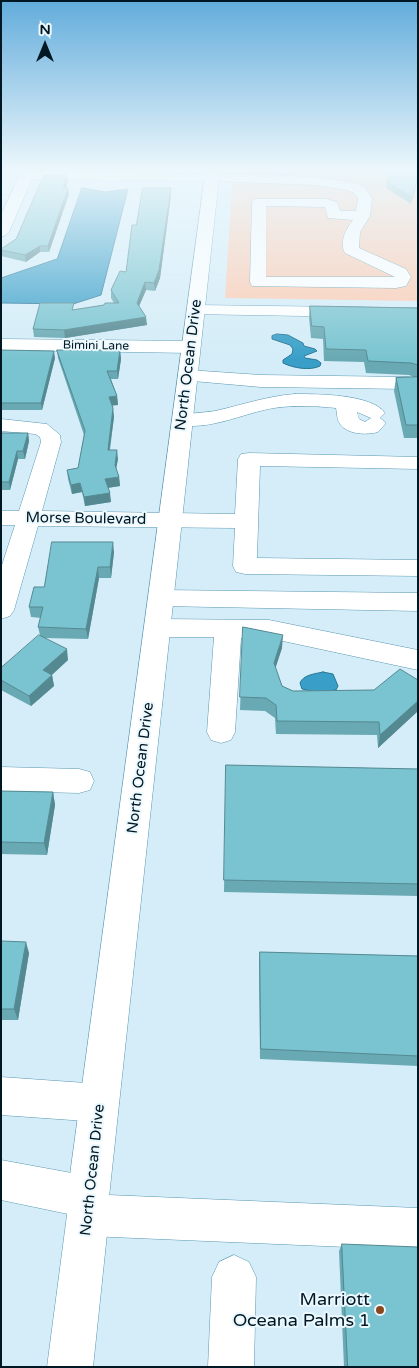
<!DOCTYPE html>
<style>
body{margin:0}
#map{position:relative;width:419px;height:1368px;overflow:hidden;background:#d4edf8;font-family:"Varela Round",sans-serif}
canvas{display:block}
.frame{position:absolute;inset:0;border:2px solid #001823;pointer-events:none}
.north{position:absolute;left:20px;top:20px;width:50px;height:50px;-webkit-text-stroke:4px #ebf8fe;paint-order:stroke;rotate:0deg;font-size:14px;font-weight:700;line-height:20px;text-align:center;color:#001823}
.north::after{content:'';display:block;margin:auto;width:18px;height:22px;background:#001823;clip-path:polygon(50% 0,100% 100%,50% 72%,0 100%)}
</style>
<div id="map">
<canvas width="419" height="1368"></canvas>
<div class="frame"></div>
<div class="north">N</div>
</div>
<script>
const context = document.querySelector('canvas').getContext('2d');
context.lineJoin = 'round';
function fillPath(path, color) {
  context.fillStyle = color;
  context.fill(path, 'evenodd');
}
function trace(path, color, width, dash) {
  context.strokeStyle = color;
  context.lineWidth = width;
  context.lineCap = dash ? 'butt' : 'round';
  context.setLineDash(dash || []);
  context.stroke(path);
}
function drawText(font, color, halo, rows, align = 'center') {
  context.font = font + ' "Varela Round",sans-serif';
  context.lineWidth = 4;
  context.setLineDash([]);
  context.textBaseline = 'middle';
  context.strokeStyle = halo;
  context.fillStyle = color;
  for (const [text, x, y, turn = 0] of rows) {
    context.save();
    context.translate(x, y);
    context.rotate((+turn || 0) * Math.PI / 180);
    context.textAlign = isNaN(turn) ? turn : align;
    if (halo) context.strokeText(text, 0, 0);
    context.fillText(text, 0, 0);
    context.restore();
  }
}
fillPath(new Path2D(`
 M233,168H418V301L225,298Z`), '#fdcab0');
const water = new Path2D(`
 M82,188L105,192L128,189L101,295L73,304L1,303V278L57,259Z
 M277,334L288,335L303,343L304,346L315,349L317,351L304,356L305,358L317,360L321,363L320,366C310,371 293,368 283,363V360L292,354L293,349L290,345L272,339V336Z
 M323,672L333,674L338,686L336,690L317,692L302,689L300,683C303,675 314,674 323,672Z`);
fillPath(water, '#399fc8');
trace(water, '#287696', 1);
const minor = new Path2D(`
 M23,168H37L36,171L212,173L315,177L355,183L364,187L372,198L370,216L360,232L359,248L406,269L411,277L406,286L396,288L252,286L250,282L252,202L254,199H326L337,202L340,211H356L358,198L354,193L347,190L315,185L212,181L32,179L9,232L6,235L1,237V215ZM266,206L325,207L328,218L353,220C346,229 339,242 345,253L395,277H266Z
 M196,305L418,308V318L190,314L187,310L190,306Z
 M1,339L191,341L198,343L200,347L198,351L191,353L1,350Z
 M188,370L261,375L408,377L415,379L418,383L415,387L408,389L261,387L181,380L178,376L181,372Z
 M295,394C317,394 372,394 385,413L380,418L386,423L378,432C367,435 348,435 340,424C337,420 337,413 336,408C316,406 294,405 274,408C243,413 208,432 176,424L173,420L176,416C188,413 202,413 215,411C242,405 267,396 295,394ZM357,412L371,418L365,422L359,419Z
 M1,419L47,424L60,435L61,442L42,511L235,514L238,459L241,454L249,453L418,457V469L260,466L257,558L418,560V576L245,574L236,572L233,566L235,528L38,526L14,610L10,616L1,619V568L15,525H1V511H19L41,442L40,437L35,434L1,431Z
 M161,590L418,593V611L161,606L152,604L148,598L152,592Z
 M158,619L269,620L418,650V670L269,638H241L235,732L231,740L221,743L211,740L207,732L214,637H158L149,634L145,628L149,622Z
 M1,767L79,769L90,772L94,781L90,790L79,793L1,791Z
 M1,1077L100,1084L114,1089L119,1103L114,1117L100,1122L1,1115Z
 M1,1160L88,1176L103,1182L108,1195L418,1208V1250L88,1236L73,1230L68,1214L1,1200Z
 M234,1255L249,1262L256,1277L254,1367H208L212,1277L219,1262Z`);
const major = new Path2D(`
 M206,168H220L109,1197V1215L93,1367H47L67,1215V1197Z`);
trace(minor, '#5997b2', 1);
trace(major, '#5997b2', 1);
fillPath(minor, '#fff');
fillPath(major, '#fff');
fillPath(new Path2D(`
 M49,168H71V170L49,169Z
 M418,172L411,204L386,188L387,182Z
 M67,175L68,181L66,188L69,194L49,252H40L26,262L1,256V249L16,239Z
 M171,195L160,278L155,291L146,290L139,306L147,325L65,338L34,337L33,329L75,310L114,303L111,298V290L126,272L136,225Z
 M310,306L418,308V438H404L394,391L396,378L414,377L409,375L366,373L364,362L324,361L323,339L311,338L309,318Z
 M1,350L55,358L42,410H1Z
 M57,350H120L121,359L118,379H111L117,396L118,405H112L114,417L110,450L118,459L116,469L119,477L120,486L108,488L111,502L85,506L82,492L72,494L68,479L67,470L78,468L84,435L58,358Z
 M1,433H28L29,441L25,459H18L10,490H1Z
 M114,552L111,578H99L88,639L45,638L68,660L52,675L54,686L31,706L1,690V668L40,635L38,627L41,618L31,617L29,607L44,587Z
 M243,627L282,648L275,667L282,686L293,691L374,690L418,680V711L378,748L377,735L276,734L275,718L265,711L240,710Z
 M226,765L418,769V896L224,892Z
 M1,791L53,792L55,805L47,855L1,854Z
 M1,941L29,953L18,1020H1Z
 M260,952L418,956V1066L260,1059L259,963Z
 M342,1244L418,1367H344L339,1251Z`), '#68a9b3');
fillPath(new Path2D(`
 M67,175L68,181L64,194L63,188Z
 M418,176V179L411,204L412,198Z
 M68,188L69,194L49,252L48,246Z
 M171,188V195L160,278L155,291L154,283Z
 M40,246V252L26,262L25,255Z
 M145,282L146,290L137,311V303Z
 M146,317L147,325L65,338L64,330Z
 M120,350L121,359L118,379L117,371Z
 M54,351L55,358L42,410L41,403Z
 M117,396L118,405L110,406L109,397Z
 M113,408L114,417L108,459V450Z
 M28,433L29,441L25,459L23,451Z
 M117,450L118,459L115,474V465Z
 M17,451L18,459L10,490L9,482Z
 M119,477L120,486L106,488L105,479Z
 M80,483L82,492L72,494L71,485Z
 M110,493L111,502L85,506L84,497Z
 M113,542L114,552L111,578L110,567Z
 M98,567L99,578L88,639L86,629Z
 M283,635L282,648L273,676L274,663Z
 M67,649L68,660L45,681L43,670Z
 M52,675L54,686L31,706L29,696Z
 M418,701V711L378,748L380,735Z
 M53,792L55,805L47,855L44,843Z
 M26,942L29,953L18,1020L14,1009Z`), '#558992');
const building = new Path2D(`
 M392,170L418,172V176L412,198L387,182Z
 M44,175H67L63,188H68L48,246H40L25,255L1,250V249L16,239Z
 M143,188H171L159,270L154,283L145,282L137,303L146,317L64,330L33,329L40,303H74L72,310L104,305L105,303H119L111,290L120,271L126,272L132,225H136Z
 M310,306L418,308V365L411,363L368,361L366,350L326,349L324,327L312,326Z
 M1,350L54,351L41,403H1Z
 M57,350H120L117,371H107L117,396L109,397L113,408L108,450H117L115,465L119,477L105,479L110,493L84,497L80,483L71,485L67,470L78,468L85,431Z
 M418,377V425H406L396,378Z
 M1,433H28L23,451H17L9,482H1Z
 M52,542H113L110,567H98L86,629L38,627L43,607H29L34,587H44Z
 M243,627L283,635L274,663L282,686L293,691L374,690L400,669L418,680V701L380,735L379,722L277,721L276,705L266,698L240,697Z
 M39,635L67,649L43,670L52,675L29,696L1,680V668Z
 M226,765L418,769V884L224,880Z
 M1,791L53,792L44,843L1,842Z
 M1,941L26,942L14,1009H1Z
 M260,952L418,956V1056L261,1049Z
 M342,1244L418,1247V1367H348Z`);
fillPath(building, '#79c4d0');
trace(building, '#558992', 1);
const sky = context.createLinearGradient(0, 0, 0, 360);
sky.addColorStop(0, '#62acdb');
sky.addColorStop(0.47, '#ecf7fc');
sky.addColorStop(1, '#ecf7fc00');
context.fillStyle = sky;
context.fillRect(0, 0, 419, 360);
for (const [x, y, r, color] of [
 [380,1310,5,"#8b461d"]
]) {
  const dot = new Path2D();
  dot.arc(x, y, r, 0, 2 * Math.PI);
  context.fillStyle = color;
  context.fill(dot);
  trace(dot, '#ebf8fe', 2);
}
drawText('12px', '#001823', '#ebf8fe', [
 ["Bimini Lane",96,346,1]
]);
drawText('15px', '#001823', '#ebf8fe', [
 ["North Ocean Drive",189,365,-83],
 ["Morse Boulevard",86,519,1],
 ["North Ocean Drive",141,768,-83],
 ["North Ocean Drive",93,1170,-84]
]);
drawText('18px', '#001823', '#ebf8fe', [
 ["Marriott",370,1300],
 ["Oceana Palms 1",370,1321]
], 'right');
</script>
